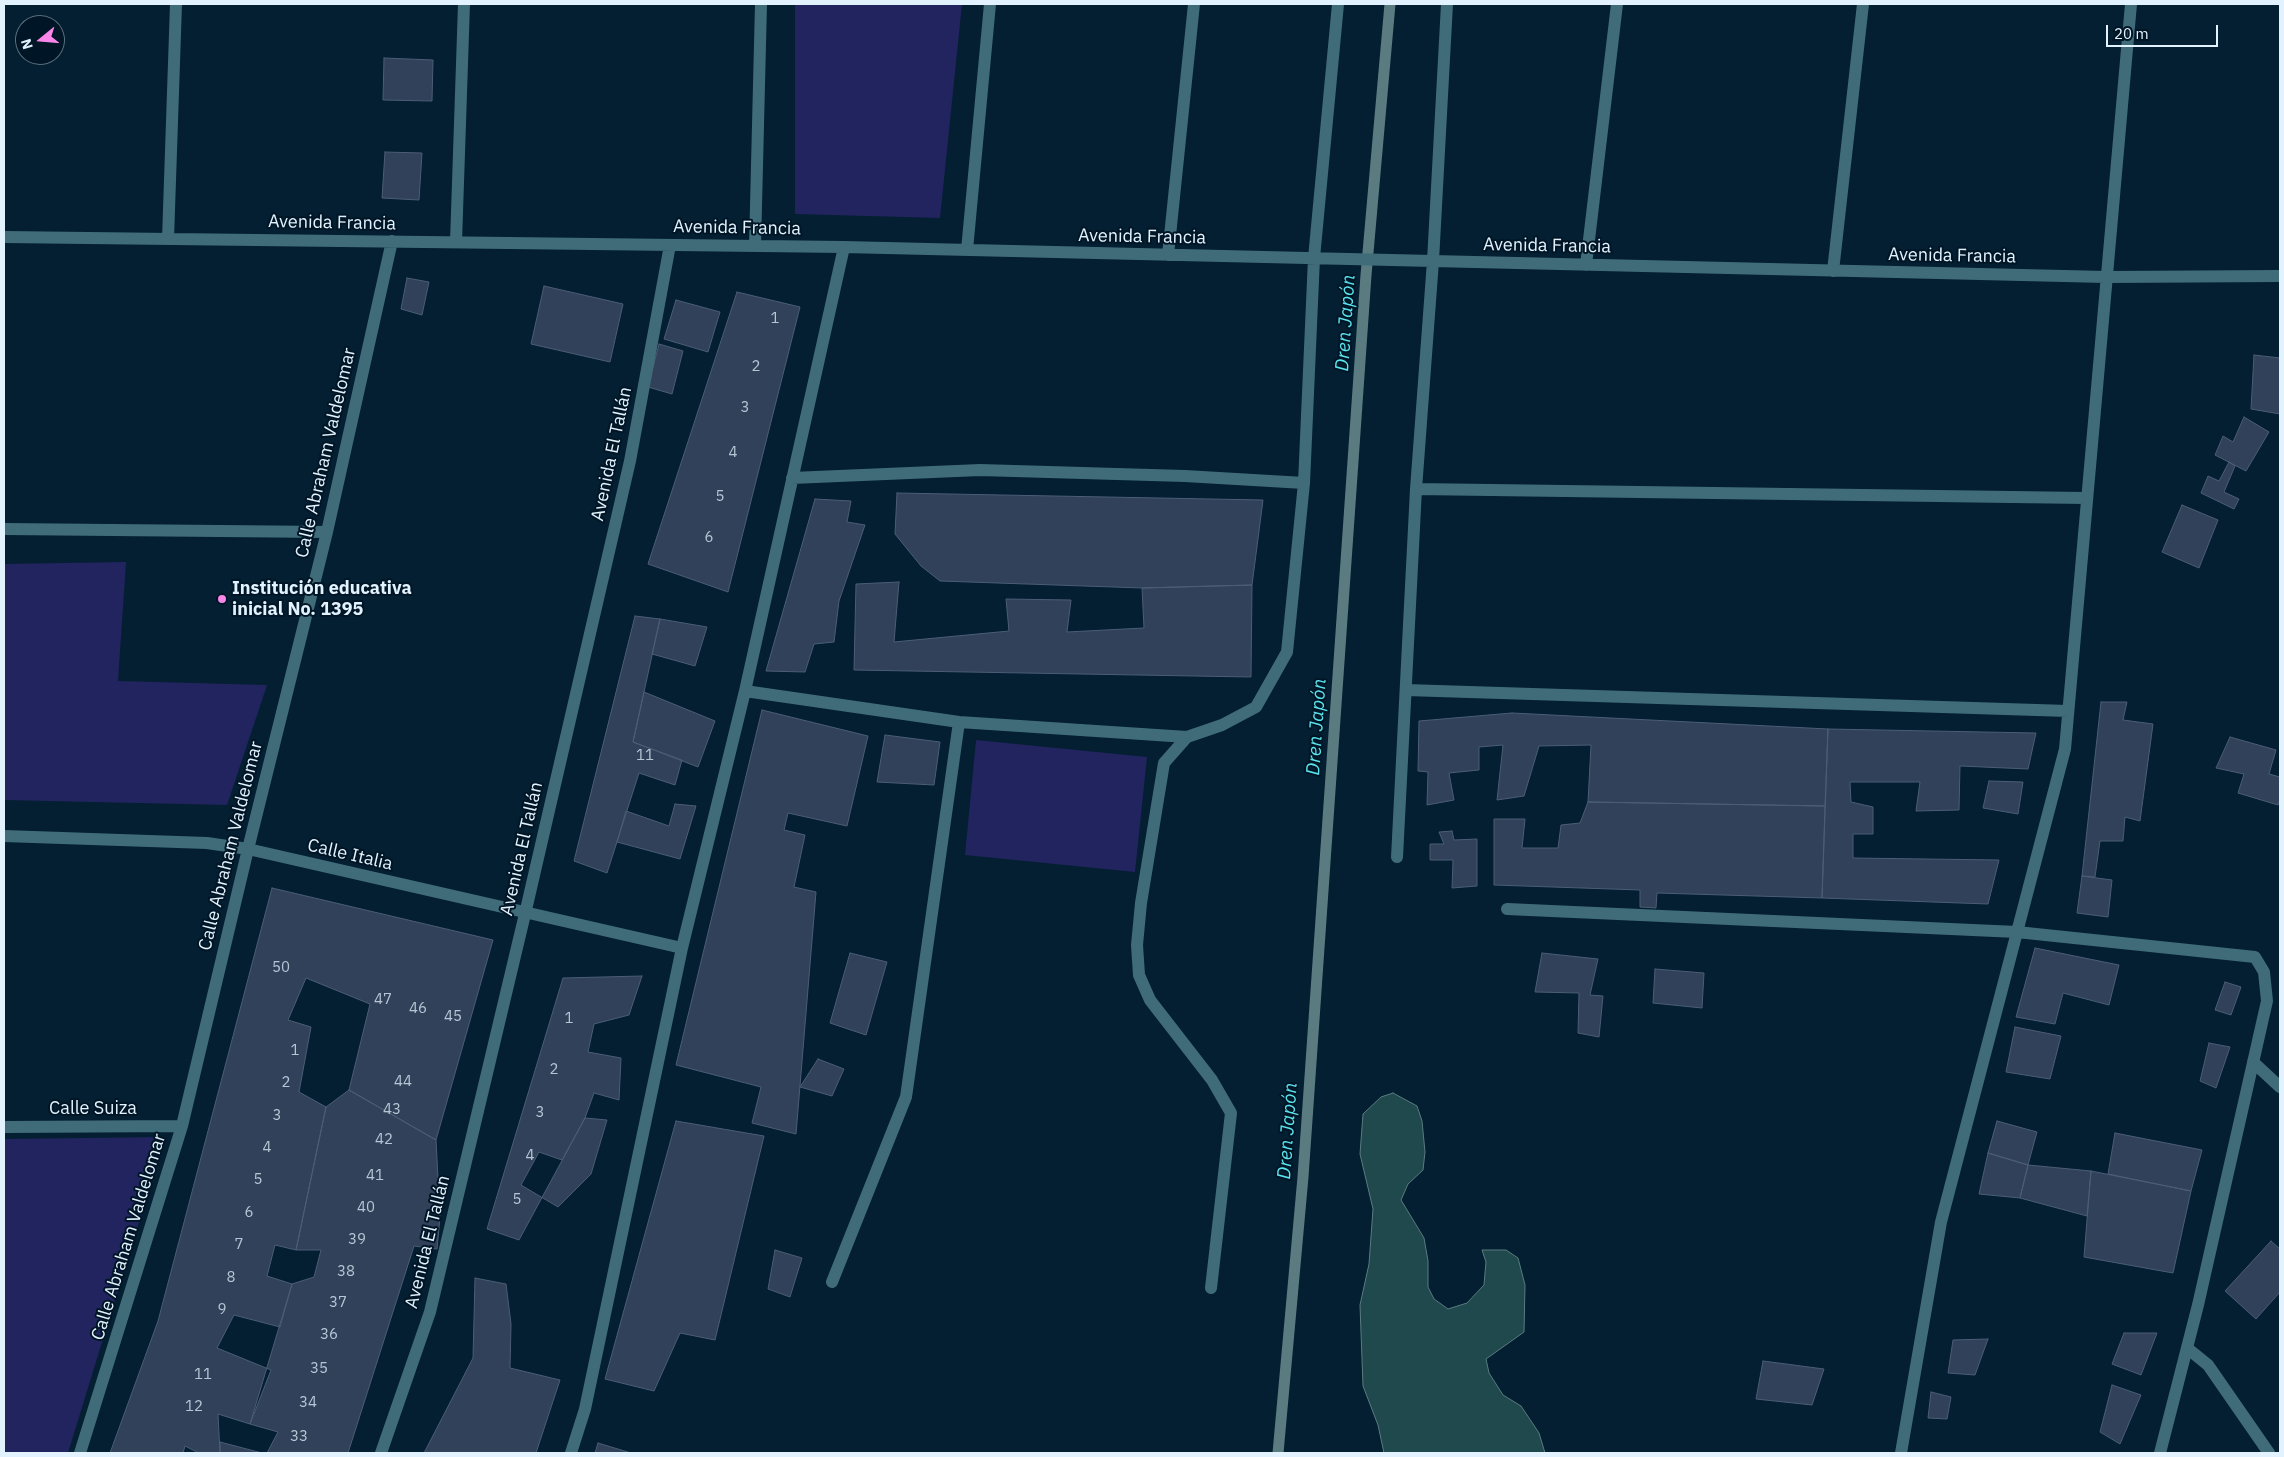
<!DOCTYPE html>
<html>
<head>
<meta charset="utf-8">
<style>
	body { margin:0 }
	#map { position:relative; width:2284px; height:1457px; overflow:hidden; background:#031f31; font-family:"IBM Plex Sans",sans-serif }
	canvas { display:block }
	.frame { position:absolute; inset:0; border:5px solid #e2f2fe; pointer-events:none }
	.north { position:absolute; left:15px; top:15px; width:50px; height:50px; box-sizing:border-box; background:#001626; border:1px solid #5a6e7c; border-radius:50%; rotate:253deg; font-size:14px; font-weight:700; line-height:20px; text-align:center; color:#e2f2fe }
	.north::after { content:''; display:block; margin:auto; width:18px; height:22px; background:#f987e9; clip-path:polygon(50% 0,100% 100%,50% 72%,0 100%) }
	.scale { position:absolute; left:2106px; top:25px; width:112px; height:22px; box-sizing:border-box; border:2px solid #e2f2fe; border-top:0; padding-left:6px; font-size:15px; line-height:18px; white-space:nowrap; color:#e2f2fe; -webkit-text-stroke:4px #001626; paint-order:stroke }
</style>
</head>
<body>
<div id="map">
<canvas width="2284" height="1457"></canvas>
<div class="frame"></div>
<div class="north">N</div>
<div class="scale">20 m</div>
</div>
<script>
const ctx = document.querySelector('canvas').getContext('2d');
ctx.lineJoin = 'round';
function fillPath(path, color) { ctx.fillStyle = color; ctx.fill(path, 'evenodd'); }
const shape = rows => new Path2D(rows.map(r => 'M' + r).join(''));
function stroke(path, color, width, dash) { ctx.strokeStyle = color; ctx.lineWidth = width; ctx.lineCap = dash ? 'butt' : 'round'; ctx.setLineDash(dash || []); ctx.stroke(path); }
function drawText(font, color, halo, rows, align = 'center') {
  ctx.font = font + ' "IBM Plex Sans",sans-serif'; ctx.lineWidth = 4; ctx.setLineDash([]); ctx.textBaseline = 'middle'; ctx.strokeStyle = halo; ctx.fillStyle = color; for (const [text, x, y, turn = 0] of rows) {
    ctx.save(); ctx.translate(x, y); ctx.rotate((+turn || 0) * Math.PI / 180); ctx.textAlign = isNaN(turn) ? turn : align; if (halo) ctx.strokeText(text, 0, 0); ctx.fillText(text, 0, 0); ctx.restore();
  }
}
fillPath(shape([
	[795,4,962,4,940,218,795,214],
	[126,562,118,681,267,685,227,805,4,800,4,564],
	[976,740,1147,757,1135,872,965,855],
	[165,1137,68,1453,4,1453,4,1139]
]), '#22245f');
const water = shape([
	[1393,1093,1417,1106,1422,1121,1425,1152,1423,1170,1408,1184,1401,1200,1424,1238,1428,1261,1428,1287,1434,1299,1448,1309,1467,1303,1484,1285,1486,1262,1482,1250,1506,1250,1518,1258,1525,1285,1524,1332,1486,1359,1489,1373,1503,1395,1521,1406,1539,1433,1545,1453,1384,1453,1378,1425,1363,1386,1360,1305,1369,1264,1373,1209,1360,1154,1363,1114,1381,1097,1393,1093]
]);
fillPath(water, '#1f494c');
stroke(water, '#5a7c81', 1);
stroke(shape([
	[1278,1453,1303,1177,1366,275,1390,4]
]), '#5a7c81', 11);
const building = shape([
	[384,58,433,60,432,101,383,100,384,58],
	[385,152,422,153,419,200,382,198,385,152],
	[407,278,429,282,422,315,401,309,407,278],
	[544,286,623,304,610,362,531,344,544,286],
	[737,292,800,307,728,592,648,564,737,292],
	[676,300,720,312,708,352,664,339,676,300],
	[659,344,683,351,672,394,648,387,659,344],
	[2254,355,2280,358,2280,414,2251,409,2254,355],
	[2244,417,2269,432,2246,471,2215,455,2223,436,2233,442,2244,417],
	[2229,462,2235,466,2224,492,2239,499,2234,509,2201,493,2208,476,2219,481,2229,462],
	[897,493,1263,500,1252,585,1142,588,940,581,921,566,895,534,897,493],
	[815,499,851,501,847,522,865,525,839,601,834,642,814,644,805,672,766,671,815,499],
	[2182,505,2218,520,2199,568,2162,552,2182,505],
	[899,582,894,642,1009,631,1006,599,1071,600,1067,632,1144,628,1142,588,1252,585,1251,677,854,670,856,584,899,582],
	[635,616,660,619,633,742,682,760,675,785,639,773,607,873,574,861,635,616],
	[660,619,707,627,695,666,652,654,660,619],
	[644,692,715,721,698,767,633,742,644,692],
	[2101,702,2127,702,2123,720,2153,724,2140,821,2125,817,2123,841,2100,841,2095,877,2082,876,2101,702],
	[762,710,868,736,847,826,788,813,784,830,805,835,794,887,816,892,796,1134,752,1123,761,1087,676,1065,762,710],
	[1512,713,1828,729,1825,806,1588,802,1591,745,1539,746,1524,796,1497,800,1503,745,1479,747,1479,770,1449,773,1454,800,1427,805,1428,772,1418,771,1419,721,1512,713],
	[1828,729,2036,733,2028,769,1960,766,1959,810,1916,811,1920,782,1850,782,1851,802,1873,807,1873,834,1853,834,1853,858,1999,860,1988,904,1822,898,1828,729],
	[885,735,940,742,934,785,877,782,885,735],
	[2230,737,2276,750,2269,774,2280,777,2280,800,2278,805,2238,793,2244,774,2216,768,2230,737],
	[1989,781,2023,782,2018,814,1983,808,1989,781],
	[1588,802,1825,806,1822,898,1657,893,1656,908,1640,907,1640,890,1494,885,1494,819,1525,819,1522,848,1558,848,1561,825,1580,823,1588,802],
	[675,804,696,806,680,859,617,842,626,811,669,826,675,804],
	[1452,831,1454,840,1477,839,1477,886,1452,888,1453,860,1430,860,1430,844,1444,844,1439,832,1452,831],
	[2082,876,2112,880,2108,917,2077,913,2082,876],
	[272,888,493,940,436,1140,349,1090,370,1004,306,978,288,1020,311,1027,299,1092,326,1107,296,1250,275,1245,267,1276,292,1284,280,1327,234,1315,217,1348,271,1370,250,1424,218,1414,220,1453,199,1453,185,1446,183,1453,110,1453,158,1321,272,888],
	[2035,948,2119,965,2109,1005,2063,993,2055,1024,2016,1017,2035,948],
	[850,953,887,962,866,1035,830,1023,850,953],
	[1542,953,1598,959,1590,995,1603,996,1599,1037,1578,1033,1579,993,1535,992,1542,953],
	[1655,969,1704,973,1702,1008,1653,1003,1655,969],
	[642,976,629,1015,594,1024,588,1052,621,1058,619,1100,594,1093,585,1118,519,1240,487,1229,563,978,642,976],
	[2225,982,2241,987,2231,1015,2215,1010,2225,982],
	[2015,1027,2061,1036,2050,1079,2006,1072,2015,1027],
	[2209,1043,2230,1047,2216,1088,2200,1081,2209,1043],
	[818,1059,844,1069,832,1096,800,1087,818,1059],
	[349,1090,436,1140,440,1217,437,1249,414,1246,348,1453,267,1453,278,1432,250,1424,292,1284,314,1277,321,1250,296,1250,326,1107,349,1090],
	[585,1118,607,1120,591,1174,558,1207,521,1185,539,1152,562,1160,585,1118],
	[676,1121,764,1136,715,1340,680,1333,654,1391,605,1379,676,1121],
	[1997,1121,2037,1132,2028,1165,1988,1153,1997,1121],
	[2115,1133,2202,1150,2191,1191,2108,1174,2115,1133],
	[1988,1153,2028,1165,2020,1198,1979,1194,1988,1153],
	[2028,1165,2091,1171,2087,1216,2020,1198,2028,1165],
	[2091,1171,2191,1191,2173,1273,2084,1257,2091,1171],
	[2271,1241,2280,1249,2280,1292,2256,1319,2225,1291,2271,1241],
	[775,1250,802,1258,790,1297,768,1289,775,1250],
	[475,1278,506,1284,511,1324,510,1368,560,1380,536,1453,424,1453,473,1358,475,1278],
	[2124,1333,2157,1333,2141,1375,2112,1364,2124,1333],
	[1988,1339,1975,1375,1948,1373,1953,1340,1988,1339],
	[1763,1361,1824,1369,1812,1405,1756,1399,1763,1361],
	[2112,1385,2141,1395,2120,1444,2100,1432,2112,1385],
	[1931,1392,1951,1397,1947,1419,1928,1418,1931,1392],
	[220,1442,262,1453,220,1453,220,1442],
	[598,1443,631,1453,595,1453,598,1443]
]);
fillPath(building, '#304159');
stroke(building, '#4c5d77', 1);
stroke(shape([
	[4,237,844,247,2106,277,2280,276],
	[168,239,176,4],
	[456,242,464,4],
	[755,246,761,4],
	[967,250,990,4],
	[1168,255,1194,4],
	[1586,265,1617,4],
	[1833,271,1863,4],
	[792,478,980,470,1185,476,1304,483],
	[1416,489,2086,498],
	[4,529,327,532],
	[1406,690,2068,711],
	[745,691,959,722,1187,737],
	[4,836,207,843,248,849,682,948],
	[1397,857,1416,489,1433,261,1447,4],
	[1507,909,2017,932,2255,957,2264,972,2267,1001,2198,1305,2160,1453],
	[2253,1062,2280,1087],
	[4,1127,182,1126],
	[832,1282,906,1097,959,722],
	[1211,1288,1231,1113,1212,1080,1150,1000,1139,975,1137,945,1141,903,1164,763,1187,737,1222,725,1256,707,1287,652,1304,483,1314,258,1338,4],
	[2187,1348,2208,1365,2269,1453],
	[80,1453,182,1126,248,849,327,532,392,241],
	[381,1453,430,1312,525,914,630,461,670,245],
	[571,1453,585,1409,682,948,745,691,844,247],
	[1901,1453,1941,1222,2065,749,2131,4]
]), '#406c7a', 12);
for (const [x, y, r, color] of [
	[222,599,5,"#f987e9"]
]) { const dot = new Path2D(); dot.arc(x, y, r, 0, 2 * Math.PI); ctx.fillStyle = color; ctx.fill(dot); stroke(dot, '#001626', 2); }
drawText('15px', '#b6c6d5', null, [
	["1",775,319],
	["2",756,367],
	["3",745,408],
	["4",733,453],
	["5",720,497],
	["6",709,538],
	["11",645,756],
	["50",281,968],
	["47",383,1000],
	["46",418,1009],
	["45",453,1017],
	["1",569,1019],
	["1",295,1051],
	["2",554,1070],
	["44",403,1082],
	["2",286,1083],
	["43",392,1110],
	["3",540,1113],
	["3",277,1116],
	["42",384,1140],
	["4",267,1148],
	["4",530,1156],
	["41",375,1176],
	["5",258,1180],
	["5",517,1200],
	["40",366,1208],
	["6",249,1213],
	["39",357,1240],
	["7",239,1245],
	["38",346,1272],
	["8",231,1278],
	["37",338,1303],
	["9",222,1310],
	["36",329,1335],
	["35",319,1369],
	["11",203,1375],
	["34",308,1403],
	["12",194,1407],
	["33",299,1437]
]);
drawText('18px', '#e2f2fe', '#001626', [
	["Avenida Francia",332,223,1],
	["Avenida Francia",737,228,1],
	["Avenida Francia",1142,237,1],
	["Avenida Francia",1547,246,1],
	["Avenida Francia",1952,256,1],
	["Calle Abraham Valdelomar",326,453,-77],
	["Avenida El Tallán",612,454,-78],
	["Calle Abraham Valdelomar",231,846,-76],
	["Avenida El Tallán",522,849,-77],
	["Calle Italia",350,855,13],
	["Calle Suiza",93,1109],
	["Calle Abraham Valdelomar",129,1237,-73],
	["Avenida El Tallán",428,1242,-76]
]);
drawText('bold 18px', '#e2f2fe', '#001626', [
	["Institución educativa",232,589],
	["inicial No. 1395",232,610]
], 'left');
drawText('italic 19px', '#5ae4ee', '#001626', [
	["Dren Japón",1346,323,-86],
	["Dren Japón",1317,727,-86],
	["Dren Japón",1288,1131,-86]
]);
</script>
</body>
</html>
